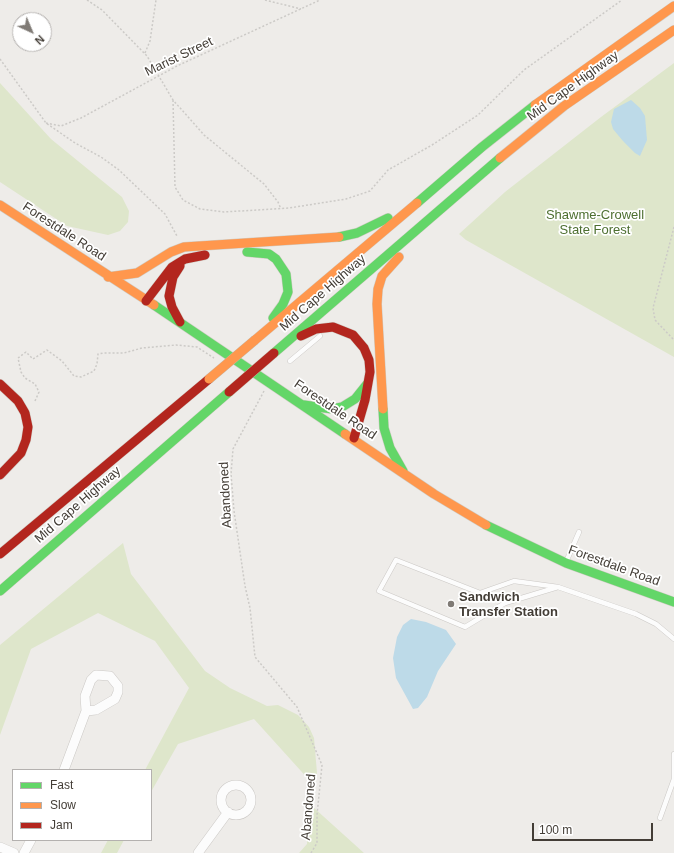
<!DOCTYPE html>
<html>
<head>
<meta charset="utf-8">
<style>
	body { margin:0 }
	#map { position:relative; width:674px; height:853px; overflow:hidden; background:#eeece9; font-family:Helvetica,sans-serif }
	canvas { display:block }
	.legend { position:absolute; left:12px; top:769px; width:140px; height:72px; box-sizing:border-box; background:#fff; border:1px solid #b4b1af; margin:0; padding:5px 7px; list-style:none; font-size:12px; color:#433d36 }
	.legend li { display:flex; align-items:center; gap:8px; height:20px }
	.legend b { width:20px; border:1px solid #b4b1af }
	.north { position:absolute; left:12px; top:12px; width:40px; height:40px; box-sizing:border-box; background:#fff; border:1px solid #b4b1af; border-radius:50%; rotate:136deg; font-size:11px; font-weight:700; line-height:16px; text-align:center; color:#433d36 }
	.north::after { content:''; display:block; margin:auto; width:14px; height:18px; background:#7f7a75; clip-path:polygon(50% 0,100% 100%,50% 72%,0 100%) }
	.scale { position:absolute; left:532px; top:823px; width:121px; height:18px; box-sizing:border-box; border:2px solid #433d36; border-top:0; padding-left:5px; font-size:12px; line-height:14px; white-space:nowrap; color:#433d36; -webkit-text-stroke:3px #fff; paint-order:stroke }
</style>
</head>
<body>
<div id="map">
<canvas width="674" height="853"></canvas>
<ul class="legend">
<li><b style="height:5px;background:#63d668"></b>Fast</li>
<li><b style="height:5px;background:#ff974d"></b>Slow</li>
<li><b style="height:5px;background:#b3261e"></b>Jam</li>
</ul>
<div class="north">N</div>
<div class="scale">100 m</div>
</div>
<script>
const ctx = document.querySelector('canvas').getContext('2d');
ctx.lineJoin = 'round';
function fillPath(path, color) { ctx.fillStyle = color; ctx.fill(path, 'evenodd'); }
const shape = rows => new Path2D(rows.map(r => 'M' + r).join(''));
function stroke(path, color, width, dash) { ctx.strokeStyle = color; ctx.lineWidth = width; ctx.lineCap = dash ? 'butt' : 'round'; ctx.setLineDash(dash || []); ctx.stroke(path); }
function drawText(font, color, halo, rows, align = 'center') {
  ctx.font = font + ' Helvetica,sans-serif'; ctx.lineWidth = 3.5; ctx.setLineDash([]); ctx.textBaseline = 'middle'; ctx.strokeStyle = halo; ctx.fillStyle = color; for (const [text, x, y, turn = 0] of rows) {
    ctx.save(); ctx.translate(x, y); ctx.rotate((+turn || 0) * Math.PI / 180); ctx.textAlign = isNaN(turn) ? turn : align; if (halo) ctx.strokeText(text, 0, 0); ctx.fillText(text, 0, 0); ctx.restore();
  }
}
fillPath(shape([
	[674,63,674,357,466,240,459,234,505,192,601,117],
	[0,83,51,139,122,197,129,211,128,222,120,231,108,235,67,226,0,182],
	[123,543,131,574,205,671,230,688,267,706,278,705,298,715,309,727,314,738,317,773,313,807,364,853,299,853,307,844,310,781,254,719,178,744,151,792,151,770,145,770,189,688,155,641,98,613,31,649,0,735,0,645],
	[108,840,124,840,117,853,101,853]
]), '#dee6cb');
fillPath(shape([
	[631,100,640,108,645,116,647,140,640,156,635,153,623,141,613,129,611,122,614,109],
	[411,619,426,622,446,630,456,644,438,671,427,697,418,708,413,709,396,678,393,658,397,637,403,625]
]), '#bddae8');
const lane = shape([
	[290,361,320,336],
	[566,562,579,532],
	[558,587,505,603,465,627,379,591,396,560,480,593,514,581,558,587,636,614,656,624,674,639],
	[660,818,674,779,674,754]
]);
const street = shape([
	[96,675,110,676,118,686,118,692,115,699,96,710,86,711,85,696,91,680,96,675],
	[64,770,86,711],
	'221 800a15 15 0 1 1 30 0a15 15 0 1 1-30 0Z',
	[0,847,14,853],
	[24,853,31,840],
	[198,853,228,812]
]);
const fast = shape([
	[417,203,482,147,535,105],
	[339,237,357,233,388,218],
	[247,252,269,254,276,259,286,274,288,292,283,304,273,318],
	[154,305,345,434],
	[274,353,500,158],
	[304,405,332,409,342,407,355,399,367,384],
	[383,409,384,428,390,448,403,471],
	[486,525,566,563,674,602],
	[0,591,229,392]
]);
const slow = shape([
	[535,105,674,6],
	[500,158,564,106,674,30],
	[0,205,154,305],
	[108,277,137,273,171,252,184,247,339,237],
	[255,340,417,203],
	[383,409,377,304,378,289,382,276,399,257],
	[345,434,434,494,486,525]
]);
const jam = shape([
	[180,266,173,277,169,296,172,307,180,322],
	[146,301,172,267,185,259,205,255],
	[301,336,316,329,333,327,353,335,364,348,369,360,370,372,365,400,354,438],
	[0,384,18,401,25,413,28,427,26,440,21,453,0,475],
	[0,554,209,379]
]);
stroke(lane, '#cbc8c5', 5.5);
stroke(street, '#cbc8c5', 10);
stroke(fast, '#cfcbc3', 10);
stroke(slow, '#cfcbc3', 10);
stroke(jam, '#cfcbc3', 10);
stroke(shape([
	[87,0,102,10,147,56,173,100,204,135,264,184,278,202,281,209],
	[265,0,301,9],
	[145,53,150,41,156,0],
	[0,59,46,123,75,143,101,157,119,170,165,214,177,236],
	[173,100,175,187,183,200,200,209,224,212,289,208,346,199,370,191,388,170,432,145,478,115,524,70,622,0],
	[46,123,61,126,81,118,177,66,320,0],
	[674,227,653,308,655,320,674,340],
	[264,391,233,449,231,474,234,511,245,586,250,608,255,657,297,707,322,765,317,815,317,843,311,853],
	[35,401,39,392,35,384,25,378,21,372,18,358,26,352,33,359,47,350,62,361,74,376,81,377,94,371,97,364,98,354,104,353,124,353,142,348,176,345,197,347,214,358]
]), '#cccac7', 1.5, [2, 2]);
stroke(lane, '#fcfcfc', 4.5);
stroke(street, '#fcfcfc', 9);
stroke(fast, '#63d668', 9);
stroke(slow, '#ff974d', 9);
stroke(jam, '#b3261e', 9);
const slowBridge = shape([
	[209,379,255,340]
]);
const jamBridge = shape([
	[229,392,274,353]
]);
stroke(slowBridge, '#c4b7a7', 10, []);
stroke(jamBridge, '#c4b7a7', 10, []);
stroke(slowBridge, '#ff974d', 9);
stroke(jamBridge, '#b3261e', 9);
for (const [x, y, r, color] of [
	[451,604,4,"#7f7a75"]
]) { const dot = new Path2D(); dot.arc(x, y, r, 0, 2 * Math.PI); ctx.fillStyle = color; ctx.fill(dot); stroke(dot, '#fff', 1.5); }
drawText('13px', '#433d36', '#fff', [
	["Marist Street",179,57,-26],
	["Mid Cape Highway",573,86,-36],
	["Forestdale Road",64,232,33],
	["Mid Cape Highway",323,293,-41],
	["Forestdale Road",335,410,34],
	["Abandoned",226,495,-93],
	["Mid Cape Highway",78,505,-41],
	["Forestdale Road",614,566,20],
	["Abandoned",309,807,-85]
]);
drawText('13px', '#4d6f30', '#fff', [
	["Shawme-Crowell",595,215],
	["State Forest",595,230]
]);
drawText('bold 13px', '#433d36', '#fff', [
	["Sandwich",459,597],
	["Transfer Station",459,612]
], 'left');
</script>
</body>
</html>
